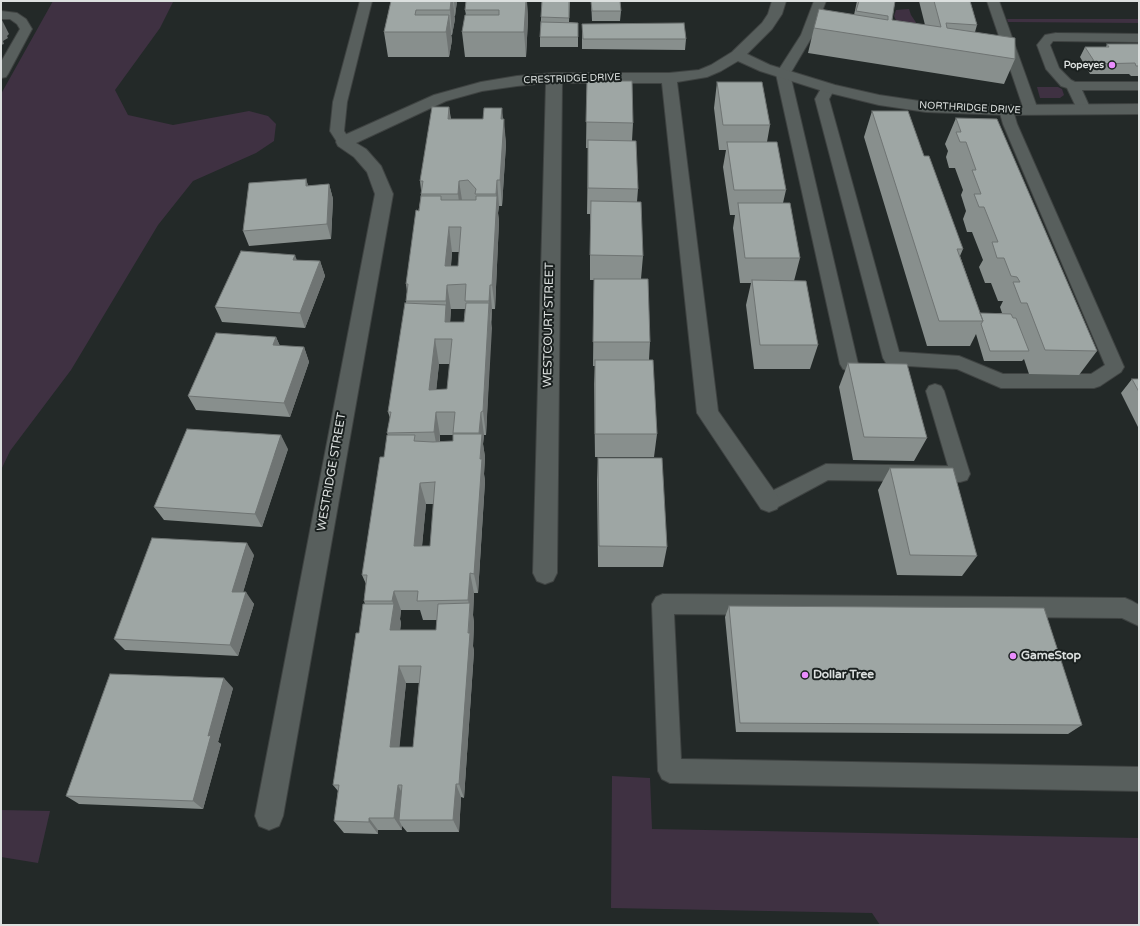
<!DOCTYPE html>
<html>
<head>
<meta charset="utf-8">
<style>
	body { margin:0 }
	#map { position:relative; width:1140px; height:926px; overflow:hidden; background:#232928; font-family:"Varela Round",sans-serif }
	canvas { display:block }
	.frame { position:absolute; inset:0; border:2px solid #dce0df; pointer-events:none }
</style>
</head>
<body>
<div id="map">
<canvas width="1140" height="926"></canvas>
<div class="frame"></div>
</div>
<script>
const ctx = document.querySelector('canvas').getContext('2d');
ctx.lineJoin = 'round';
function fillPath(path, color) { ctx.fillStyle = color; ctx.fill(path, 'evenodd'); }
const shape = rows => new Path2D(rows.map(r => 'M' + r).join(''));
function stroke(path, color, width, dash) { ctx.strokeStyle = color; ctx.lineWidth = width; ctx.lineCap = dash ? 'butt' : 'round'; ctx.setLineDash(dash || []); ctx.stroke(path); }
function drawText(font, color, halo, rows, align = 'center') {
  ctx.font = font + ' "Varela Round",sans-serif'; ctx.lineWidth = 4; ctx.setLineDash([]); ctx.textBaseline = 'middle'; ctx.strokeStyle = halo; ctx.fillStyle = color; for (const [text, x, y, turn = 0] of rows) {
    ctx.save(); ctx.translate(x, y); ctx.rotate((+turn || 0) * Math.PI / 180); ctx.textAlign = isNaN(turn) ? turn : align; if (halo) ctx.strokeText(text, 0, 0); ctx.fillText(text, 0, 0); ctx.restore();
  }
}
fillPath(shape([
	[53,1,175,1,173,2,160,28,115,90,128,115,173,125,249,111,268,116,276,124,274,141,256,153,193,181,158,225,71,370,10,451,1,470,1,94],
	[909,9,911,15,919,27,898,25,894,16,896,10],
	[1007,19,1139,19,1139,23,1008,22],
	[1037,87,1058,87,1062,89,1064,95,1060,98,1040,98],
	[612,776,650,778,652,829,1139,838,1139,925,880,925,872,913,611,908],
	[1,810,50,811,38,863,1,857]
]), '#3f3142');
const service = shape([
	[360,1,372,1,347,102,344,131,351,142,349,145,344,146,339,145,330,131,333,102,360,1],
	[814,1,826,1,813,35,790,74,858,364,855,369,849,371,843,369,840,364,776,74,801,35,814,1],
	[987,1,999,1,1038,110,1036,113,1031,114,1026,113,1024,110,987,1],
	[1,11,17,13,26,19,32,29,8,74,6,77,1,78,1,62,20,29,17,24,10,19,1,19,1,11],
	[1056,33,1139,34,1139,42,1056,41,1053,41,1050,45,1059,68,1071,80,1075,82,1139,82,1139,90,1082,90,1091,110,1089,113,1084,114,1079,113,1067,88,1061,86,1046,69,1037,45,1045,35,1056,33],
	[828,84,833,85,835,88,829,99,899,352,959,356,1003,374,1091,374,1105,365,1003,124,999,110,1001,107,1006,106,1011,107,1013,110,1017,124,1124,367,1121,372,1100,386,1094,388,1001,388,957,369,892,365,886,363,883,358,815,99,823,85,828,84],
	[935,384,941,386,944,391,970,474,967,480,960,482,828,480,776,508,769,510,762,508,759,502,762,496,826,464,948,466,926,391,929,386,935,384],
	[663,594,1125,598,1132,601,1139,605,1139,626,1122,618,674,614,681,759,1139,767,1139,791,670,783,662,779,658,771,652,604,656,597,663,594]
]);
const minor = shape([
	[772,1,786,1,782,14,772,29,747,54,770,65,835,85,879,95,926,102,1006,105,1139,104,1139,114,1006,115,926,112,879,105,826,92,760,71,738,61,721,71,707,77,677,82,718,411,777,495,780,502,777,509,769,512,761,509,697,413,662,83,562,83,557,573,553,581,545,584,537,581,533,573,546,83,517,86,482,91,446,101,356,143,366,149,381,166,393,194,283,816,279,826,269,830,259,826,255,816,375,194,367,172,354,157,338,146,336,142,338,138,434,95,481,82,517,76,554,73,669,73,699,70,711,65,732,52,762,23,768,14,772,1]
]);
stroke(service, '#3f4342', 2);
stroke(minor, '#3f4342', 2);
fillPath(service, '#585f5d');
fillPath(minor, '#585f5d');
fillPath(shape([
	[391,1,457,1,455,16,454,16,455,19,452,35,451,35,452,40,449,57,388,57,384,32],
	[542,1,570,1,569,22,578,23,578,47,540,47,540,37],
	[591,1,620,1,620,3,621,11,620,21,592,21],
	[857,1,895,1,892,20,925,25,919,1,970,1,977,25,975,32,1015,59,1004,84,808,53,814,28,854,15],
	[527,4,528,19,526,57,465,57,462,32,466,15,465,10],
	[582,24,686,39,685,50,582,49],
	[1107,44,1139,44,1139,76,1131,76,1129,74,1090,74,1080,57,1085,47,1106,47],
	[587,81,633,123,632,141,638,189,637,202,643,256,641,279,650,342,649,360,657,434,654,457,595,457,594,384,595,366,593,366,594,280,590,280,590,214,587,214,588,148,586,148],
	[717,82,770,125,767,142,786,190,783,203,800,258,794,281,818,345,810,369,754,369,746,305,751,283,740,283,733,228,735,215,730,215,723,167,726,150,719,150,714,108],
	[449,107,451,119,503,119,506,144,502,206,499,206,498,213,499,221,495,309,492,309,486,435,484,435,483,444,485,457,484,474,485,481,478,593,474,593,473,615,474,623,473,646,474,651,464,798,461,797,459,832,407,832,402,826,402,830,378,830,378,834,344,833,334,821,338,791,333,785,359,633,365,604,364,601,366,584,362,575,388,435,387,433,390,418,388,412,406,303,407,292,406,284,421,196,421,190,420,181],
	[452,252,459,252,458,266,451,266],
	[451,309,465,309,464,322,450,322],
	[439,364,450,364,447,389,436,390],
	[440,435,453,435,453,441,440,442],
	[426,504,434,504,430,546,422,546],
	[401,610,420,610,423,620,437,620,436,630,400,630,401,623,400,619],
	[406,683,419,683,413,747,399,747],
	[872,111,924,156,963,249,960,256,980,313,1002,313,1000,307,1003,301,998,301,991,283,985,283,979,267,983,260,972,232,967,232,963,219,966,211,961,195,963,190,955,168,949,168,946,157,948,151,945,144,956,118,1097,351,1079,375,1029,374,1024,359,1022,361,984,361,976,334,970,346,927,346,864,137],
	[306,179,308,186,329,184,333,199,331,239,249,246,243,231],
	[297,260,320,261,325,276,305,328,222,322,215,307],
	[276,337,280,346,304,347,309,362,290,417,196,410,188,396],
	[848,363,927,438,914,461,853,460,839,387],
	[1132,379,1139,379,1139,429,1121,393],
	[288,449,262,527,164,520,154,507],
	[598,458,667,547,663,567,598,567,597,480],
	[890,468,977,556,962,576,897,575,878,490],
	[254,555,243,592,254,604,238,656,125,650,114,639],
	[729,606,1082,725,1068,734,736,732,725,617],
	[233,688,218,742,221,744,203,809,79,804,66,796]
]), '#888f8d');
fillPath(shape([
	[451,1,453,1,455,19,452,35,450,10],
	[454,1,457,1,455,16],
	[526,1,527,1,528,19,526,57,524,32],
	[449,15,452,40,449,57,446,32],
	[1,18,9,34,7,36,8,38,3,41,4,44,1,45],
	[449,107,452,133,448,119],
	[502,108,504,128,504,119,506,144,502,206,500,180,501,119],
	[306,179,311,194,306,186],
	[497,180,499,206,498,213,499,221,495,309,492,285,496,204,496,194],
	[459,181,463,206,461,219,458,194],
	[329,184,333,199,331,239,327,224],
	[449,227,452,252,449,285,445,266],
	[295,255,300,269,293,260],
	[320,261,325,276,305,328,300,313],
	[447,285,451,309,450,325,445,322,446,306,446,301],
	[490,285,492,309,491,326,489,301],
	[489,303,492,328,486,435,483,411],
	[276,337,282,351,273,345],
	[435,339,439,364,434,413,429,390],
	[304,347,309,362,290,417,284,403],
	[436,412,440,435,438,454,434,432],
	[481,412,484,435,483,444,485,457,484,474,485,481,478,593,474,574,481,447,479,433],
	[281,435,288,449,262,527,255,514],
	[420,483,426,504,420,567,414,546],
	[247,543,254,555,240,603,232,592],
	[470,573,474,593,473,615,474,623,473,646,474,651,464,798,459,784,470,608,468,600],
	[394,591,401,610,400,619,401,623,398,649,390,630,394,605,392,601],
	[246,592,254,604,238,656,230,645],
	[399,666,406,683,398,762,390,747],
	[224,678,233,688,218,742,221,744,203,809,193,801,208,736],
	[456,784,461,797,459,832,453,820],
	[398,785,405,799,399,820,402,826,402,830,394,818],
	[369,818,378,830,378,834,369,822]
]), '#6f7473');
const building = shape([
	[391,1,451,1,450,10,416,10,415,15,449,15,446,32,384,32,391,1],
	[466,1,526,1,524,32,462,32,465,15,499,15,499,10,465,10,466,1],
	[542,1,569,1,569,18,541,17,542,1],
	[591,1,620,1,621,11,592,11,591,1],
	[859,1,895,1,892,20,941,27,934,1,970,1,977,25,946,23,947,28,1015,38,1015,59,814,28,819,9,888,20,888,16,856,11,859,1],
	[541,22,578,23,578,37,540,37,541,22],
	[684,23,686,39,583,39,582,24,684,23],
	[1107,44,1139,44,1139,66,1136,66,1135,63,1096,64,1085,47,1109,47,1107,44],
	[587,81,632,81,633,123,586,122,587,81],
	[717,82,762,82,770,125,723,125,717,82],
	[432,107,449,107,448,119,483,119,484,108,502,108,501,119,504,119,500,180,497,180,496,194,475,194,476,189,468,180,459,181,458,194,421,194,423,181,420,181,432,107],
	[872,111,908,111,924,156,929,156,963,249,957,249,983,321,939,321,872,111],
	[956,118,997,119,1097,351,1045,350,1027,303,1021,303,1013,282,1020,282,1017,277,1011,276,1004,258,997,258,992,242,998,242,984,207,979,207,974,194,981,194,972,170,976,170,966,142,960,142,956,132,961,132,956,118],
	[588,140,636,141,638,189,588,188,588,140],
	[727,142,777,142,786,190,734,190,727,142],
	[306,179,306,186,329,184,327,224,243,231,249,183,306,179],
	[421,196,441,196,441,200,476,200,476,196,497,196,492,285,490,285,489,301,465,301,466,284,447,285,446,301,406,301,408,284,406,284,416,210,419,211,421,196],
	[449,227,461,227,458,266,445,266,449,227],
	[591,201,641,202,643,256,590,255,591,201],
	[738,203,790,203,800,258,745,258,738,203],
	[241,251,295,255,293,260,320,261,300,313,215,307,241,251],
	[594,279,648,279,650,342,593,342,594,279],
	[752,280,806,281,818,345,760,345,752,280],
	[405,303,446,305,445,322,464,322,466,303,489,303,483,411,481,412,479,433,453,433,455,412,436,412,434,432,387,433,391,412,388,412,405,303],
	[435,339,452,339,447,389,429,390,435,339],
	[980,313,1011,314,1013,318,1016,318,1029,351,990,351,981,324,983,321,980,313],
	[216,333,276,337,273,345,304,347,284,403,188,396,216,333],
	[595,360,653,360,657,434,595,434,595,360],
	[848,363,907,364,927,438,864,437,848,363],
	[1132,379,1139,379,1139,392,1132,379],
	[187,429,281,435,255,514,154,507,187,429],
	[453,434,482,434,480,459,482,459,474,574,470,573,468,600,417,601,418,591,394,591,392,601,364,601,367,575,362,575,380,457,384,457,387,435,415,435,414,441,433,442,453,441,453,434],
	[435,482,430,546,414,546,420,483,435,482],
	[598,458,662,458,667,547,599,546,598,458],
	[890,468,953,468,977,556,910,555,890,468],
	[152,538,247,543,232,592,246,592,230,645,114,639,152,538],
	[470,603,468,633,470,633,459,784,456,784,453,820,399,820,402,785,398,785,394,818,369,818,369,822,334,821,339,785,333,785,356,633,359,633,363,604,394,604,390,630,436,630,438,604,470,603],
	[399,666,421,666,413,747,390,747,399,666],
	[729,606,1044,608,1082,725,740,723,729,606],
	[110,674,224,678,208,736,211,735,193,801,66,796,110,674]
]);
fillPath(building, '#9ea6a4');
stroke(building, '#6f7473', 1);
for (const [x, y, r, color] of [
	[1112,65,4,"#ea8dfd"],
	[1013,656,4,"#ea8dfd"],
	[805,675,4,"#ea8dfd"]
]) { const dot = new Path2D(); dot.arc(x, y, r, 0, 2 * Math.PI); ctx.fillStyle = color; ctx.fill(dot); stroke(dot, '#1a201f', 1.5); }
drawText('bold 10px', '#dce0df', '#1a201f', [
	["Popeyes",1104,65]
], 'right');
drawText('10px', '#dce0df', '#1a201f', [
	["CRESTRIDGE DRIVE",572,79,-2],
	["NORTHRIDGE DRIVE",970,108,3]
]);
drawText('12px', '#dce0df', '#1a201f', [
	["WESTCOURT STREET",549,325,-89],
	["WESTRIDGE STREET",332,472,-80]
]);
drawText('bold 12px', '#dce0df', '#1a201f', [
	["GameStop",1021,656],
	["Dollar Tree",813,675]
], 'left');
</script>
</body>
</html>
